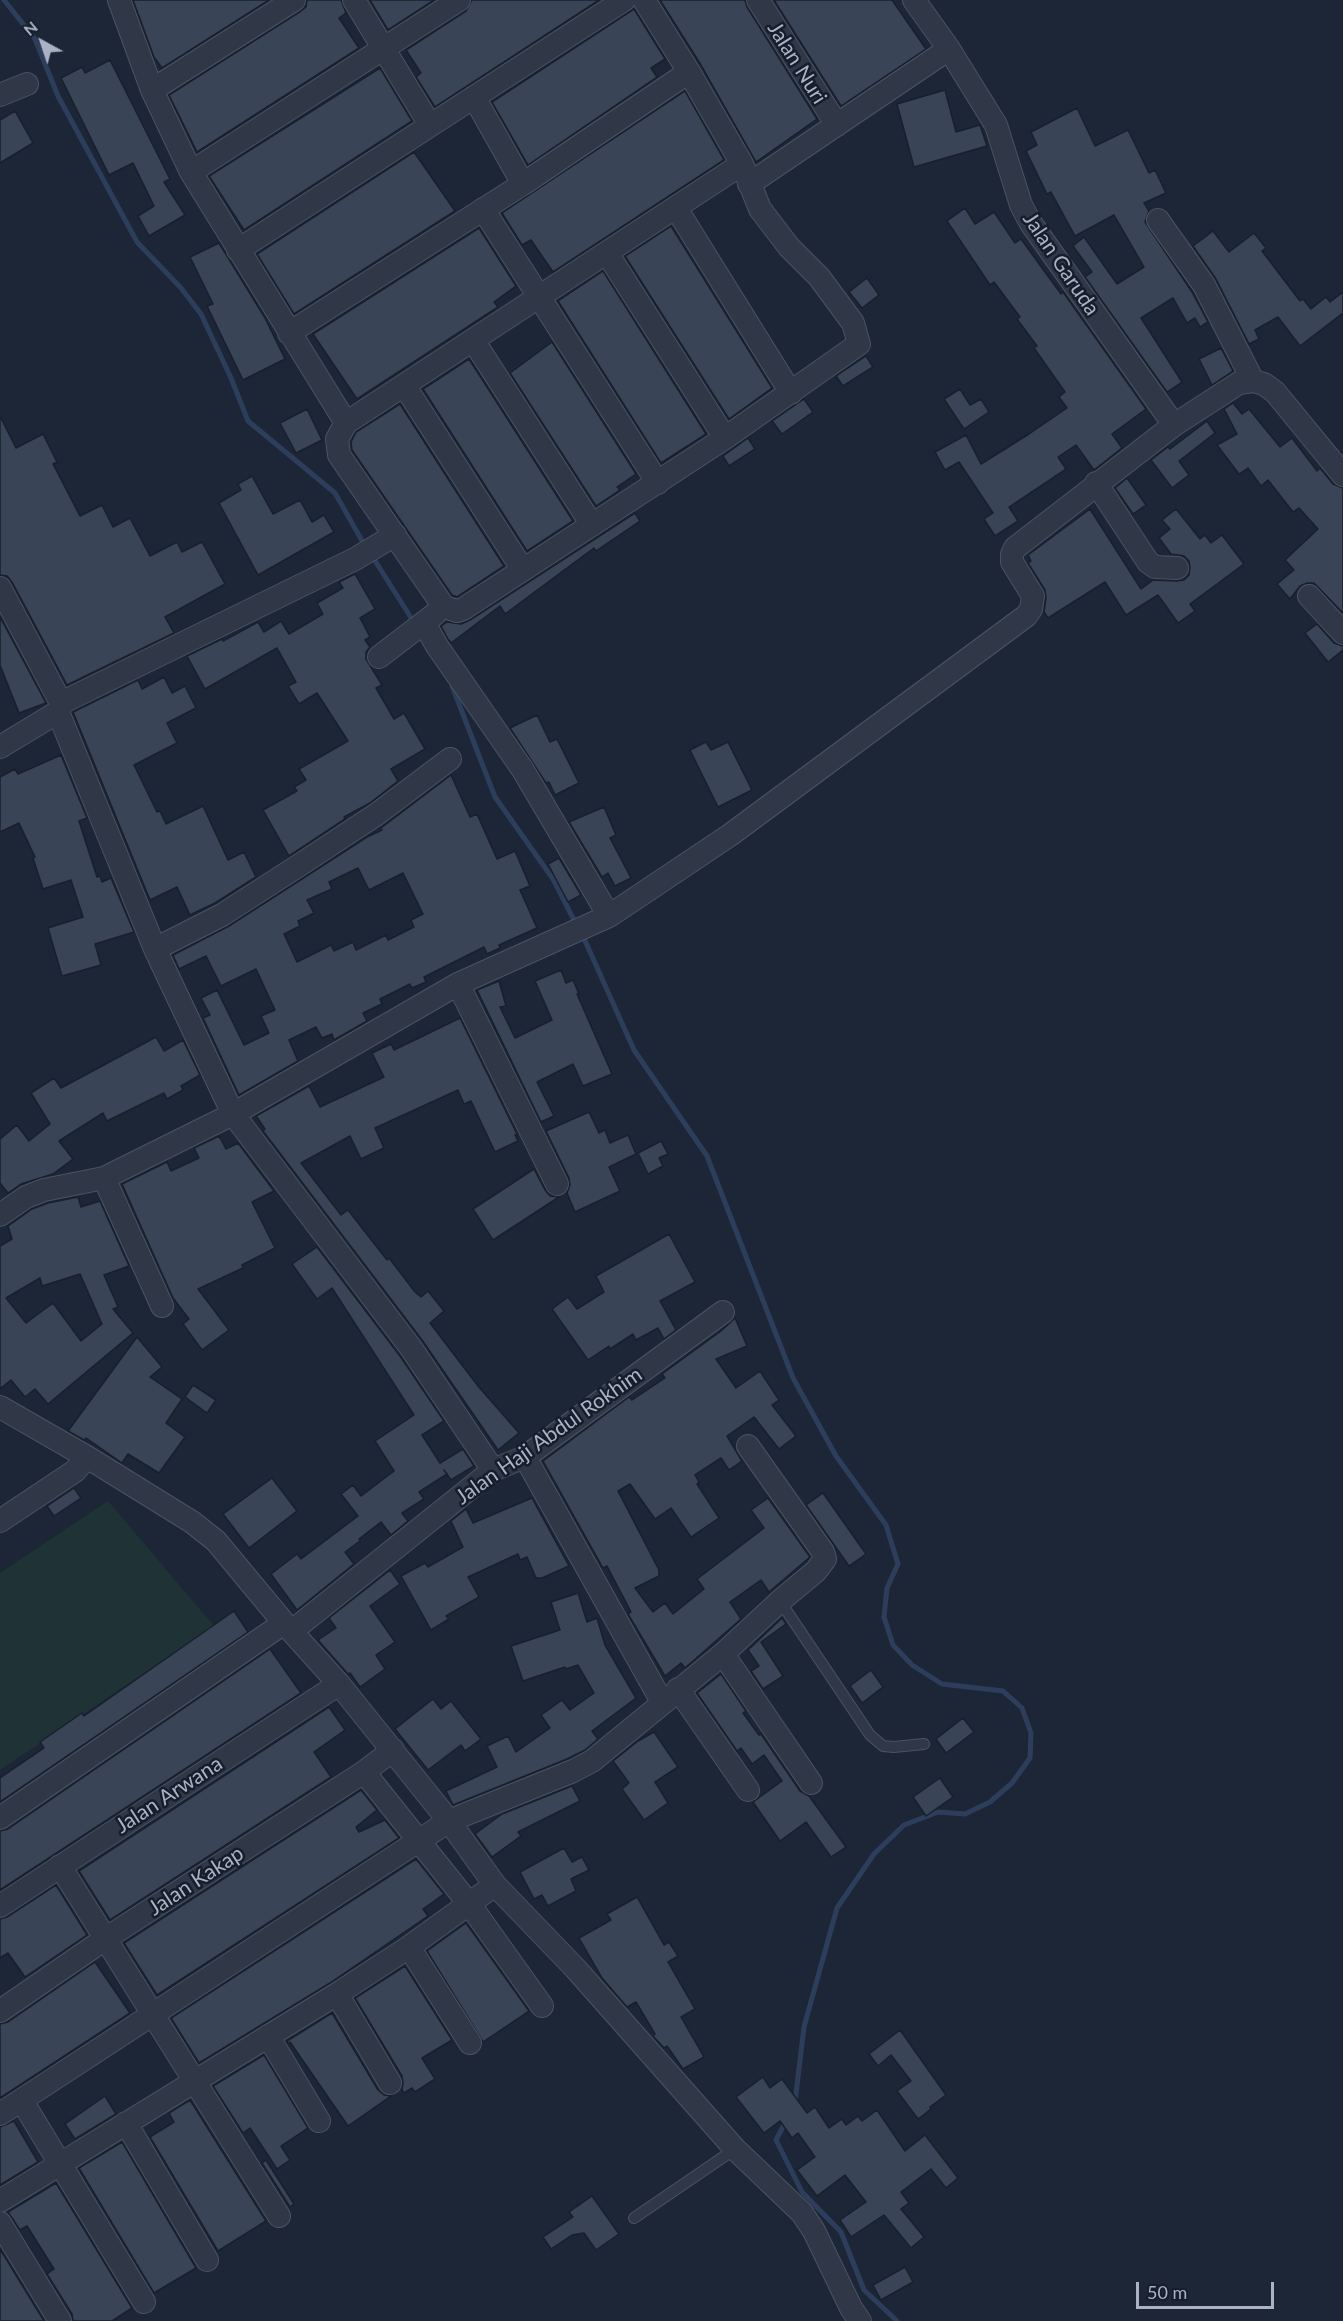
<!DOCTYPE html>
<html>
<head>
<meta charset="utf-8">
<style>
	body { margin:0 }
	#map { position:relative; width:1343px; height:2321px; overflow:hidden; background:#1d2636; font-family:Lato,sans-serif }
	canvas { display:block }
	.north { position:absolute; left:12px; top:12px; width:60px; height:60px; -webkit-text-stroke:4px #161e2b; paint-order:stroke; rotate:320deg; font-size:16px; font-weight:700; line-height:24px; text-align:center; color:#aab2c4 }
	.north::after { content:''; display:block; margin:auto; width:21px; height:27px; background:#aab2c4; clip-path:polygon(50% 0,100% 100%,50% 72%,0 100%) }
	.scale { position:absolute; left:1136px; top:2282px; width:138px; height:27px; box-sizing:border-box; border:3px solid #aab2c4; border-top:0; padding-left:8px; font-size:18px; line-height:21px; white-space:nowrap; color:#aab2c4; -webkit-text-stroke:4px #161e2b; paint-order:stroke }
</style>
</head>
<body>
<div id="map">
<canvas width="1343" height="2321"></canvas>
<div class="north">N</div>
<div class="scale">50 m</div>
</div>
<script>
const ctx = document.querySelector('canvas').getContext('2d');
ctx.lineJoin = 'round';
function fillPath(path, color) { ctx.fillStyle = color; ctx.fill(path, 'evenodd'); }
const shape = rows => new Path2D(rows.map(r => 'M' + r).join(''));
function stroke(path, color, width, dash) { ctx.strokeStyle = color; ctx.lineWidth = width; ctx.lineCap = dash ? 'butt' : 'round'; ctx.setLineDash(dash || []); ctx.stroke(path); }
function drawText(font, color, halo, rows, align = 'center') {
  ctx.font = font + ' Lato,sans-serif'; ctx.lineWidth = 5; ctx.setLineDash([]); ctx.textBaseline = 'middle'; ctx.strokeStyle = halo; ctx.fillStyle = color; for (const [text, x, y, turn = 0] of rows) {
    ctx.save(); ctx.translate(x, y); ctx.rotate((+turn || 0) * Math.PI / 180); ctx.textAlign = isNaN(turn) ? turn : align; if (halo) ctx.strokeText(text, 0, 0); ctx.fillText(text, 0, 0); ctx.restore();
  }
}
fillPath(shape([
	[108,1501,214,1626,0,1770,0,1573]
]), '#1f3337');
stroke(shape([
	[4,0,35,39,58,96,137,242,181,288,201,314,231,378,248,421,335,493,365,546],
	[372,556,415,624],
	[452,686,495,797,553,879,576,924],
	[582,934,634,1050,707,1156,793,1378,836,1456,886,1525,898,1564,887,1588,884,1617,893,1645,912,1665,942,1684,1003,1691,1022,1708,1031,1733,1030,1758,1012,1783,990,1802,965,1814,938,1812,904,1825,874,1854,837,1908,804,2027,795,2102],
	[786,2121,776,2140,802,2192,841,2232,864,2290,897,2321]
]), '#2d3e5d', 5);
const building = shape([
	[133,0,269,0,162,68,154,57,133,0],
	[307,0,341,0,346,13,339,18,359,48,197,152,169,95,301,11,306,7,307,0],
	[370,0,434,0,388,30,370,0],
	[472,0,599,0,435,107,416,77,421,73,406,50,466,11,472,0],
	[660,0,745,0,747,7,817,119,756,162,701,65,660,0],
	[774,0,892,0,926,49,841,106,774,0],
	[634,9,665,59,651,68,657,77,528,165,492,102,634,9],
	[110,60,170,179,164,182,185,215,149,236,138,216,154,206,133,163,109,175,61,78,82,67,85,73,110,60],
	[380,68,412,121,244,230,209,176,380,68],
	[945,90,956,132,980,125,987,146,914,167,897,104,945,90],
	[685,91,724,160,553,272,531,240,522,245,502,213,685,91],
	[1077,108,1095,146,1128,130,1149,173,1155,170,1166,193,1144,203,1149,211,1145,222,1192,292,1208,322,1200,327,1195,318,1187,323,1173,298,1141,318,1182,382,1167,392,1085,277,1092,272,1073,246,1084,237,1117,284,1144,267,1114,215,1075,236,1051,192,1047,194,1026,151,1037,145,1031,132,1077,108],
	[15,111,33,143,0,163,0,120,15,111],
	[414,152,455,211,294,314,257,254,414,152],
	[965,208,975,224,994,212,1015,243,1021,239,1061,294,1063,292,1146,409,1112,434,1122,448,1094,470,1076,445,1058,457,1066,469,1009,507,1018,521,995,536,984,519,993,513,959,462,945,470,935,452,966,435,981,464,1029,434,1067,408,1059,397,1065,392,1034,348,1037,346,1017,319,1020,317,994,282,990,285,947,221,965,208],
	[671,226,772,388,729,419,625,256,671,226],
	[479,228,516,286,494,302,498,307,357,399,313,334,479,228],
	[1213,231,1229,252,1254,233,1266,248,1262,251,1300,301,1303,299,1311,309,1326,297,1330,302,1343,292,1343,313,1300,346,1278,317,1255,330,1259,339,1249,344,1216,279,1193,246,1213,231],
	[219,243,265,318,285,359,243,380,207,306,213,304,190,257,219,243],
	[603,271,706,434,661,463,558,301,603,271],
	[867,278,879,295,862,308,849,292,867,278],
	[552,342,636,474,617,487,620,490,596,506,510,373,552,342],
	[1221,348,1233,371,1212,385,1199,359,1221,348],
	[866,356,873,367,843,386,836,376,866,356],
	[469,359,573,521,527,551,423,389,469,359],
	[960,389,970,405,981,399,989,412,964,429,944,399,960,389],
	[804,399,813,412,782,434,772,421,804,399],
	[1233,403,1242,414,1249,409,1280,447,1292,438,1317,471,1320,468,1333,484,1343,488,1343,613,1314,583,1307,583,1300,586,1290,599,1277,584,1294,570,1285,560,1318,529,1299,508,1293,512,1268,480,1261,486,1248,468,1239,474,1217,445,1237,434,1224,409,1233,403],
	[400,404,504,566,457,597,452,595,352,450,351,442,356,432,400,404],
	[307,409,322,440,296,453,280,423,307,409],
	[0,416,16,448,43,434,57,462,53,464,80,516,102,505,113,527,130,518,150,556,177,542,182,552,202,542,225,584,165,617,174,633,67,685,12,582,7,576,0,575,0,416],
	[1207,421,1215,433,1179,461,1189,475,1172,488,1151,460,1168,447,1170,449,1207,421],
	[748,438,755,449,729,466,723,456,748,438],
	[252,476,273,514,300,500,312,522,324,515,334,532,258,575,219,503,241,490,238,484,252,476],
	[1127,478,1146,505,1133,514,1115,488,1127,478],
	[1090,509,1141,589,1153,580,1177,581,1184,580,1189,575,1190,568,1189,561,1184,556,1171,554,1159,538,1170,529,1162,520,1176,509,1200,539,1205,535,1211,543,1222,535,1244,564,1190,604,1195,611,1178,623,1158,595,1126,615,1105,582,1048,618,1044,612,1046,598,1045,590,1028,563,1031,561,1028,555,1090,509],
	[635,513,640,521,596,551,594,548,505,614,500,606,451,643,448,639,441,626,447,622,461,624,470,620,635,513],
	[355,574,375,609,360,618,370,637,365,640,370,647,366,652,366,659,382,685,376,688,394,719,404,713,425,749,391,769,398,781,370,803,344,817,345,819,289,856,263,810,297,791,294,787,306,780,299,769,348,741,317,693,299,704,288,686,296,682,277,648,205,689,187,656,222,639,223,641,258,622,264,632,281,621,289,634,323,614,317,603,343,588,339,582,355,574],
	[0,617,46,703,19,713,0,665,0,617],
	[1317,624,1334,643,1343,646,1343,650,1328,662,1305,633,1317,624],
	[164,677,172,693,185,686,196,708,167,723,177,743,134,765,157,812,160,811,166,824,203,806,228,860,244,852,256,877,215,903,190,915,177,887,150,900,73,712,138,680,142,689,164,677],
	[537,715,550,742,557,739,579,783,555,795,549,782,546,783,510,728,537,715],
	[706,742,711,750,728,742,752,790,718,807,690,750,706,742],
	[61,755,87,818,79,821,97,877,100,876,102,882,111,878,134,932,95,944,101,965,62,976,48,928,83,917,71,880,43,889,33,858,35,857,19,823,0,832,0,777,15,769,18,774,61,755],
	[451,775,470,817,477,814,497,859,515,851,530,886,520,890,537,928,499,945,500,948,487,954,484,947,424,977,426,982,412,988,410,984,380,999,382,1004,363,1013,367,1021,334,1040,332,1034,322,1038,316,1027,289,1040,298,1061,239,1095,203,1018,210,1015,201,998,217,990,244,1045,269,1033,261,1016,275,1010,256,969,221,986,206,956,179,969,173,955,229,926,367,837,382,830,381,828,451,775],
	[358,868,369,890,403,873,423,914,411,920,414,927,388,940,386,935,356,950,353,942,334,951,331,945,297,962,284,934,300,926,298,921,314,913,307,900,332,889,329,882,358,868],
	[604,807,616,835,610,838,631,878,615,886,608,873,602,877,569,822,604,807],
	[559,858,581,895,568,902,548,864,559,858],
	[561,970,566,983,573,980,579,994,577,994,612,1074,583,1086,573,1064,537,1082,554,1116,541,1122,477,990,499,981,506,1006,500,1007,515,1038,552,1020,535,981,561,970],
	[460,1018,517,1134,515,1135,518,1141,495,1152,471,1101,464,1104,458,1090,375,1128,384,1148,361,1159,350,1136,301,1163,341,1215,348,1210,387,1260,389,1258,415,1292,421,1297,428,1291,444,1311,430,1323,478,1386,519,1433,498,1450,422,1340,263,1131,265,1129,256,1116,309,1086,320,1107,384,1077,372,1053,391,1044,394,1050,460,1018],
	[156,1037,164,1051,183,1040,200,1075,181,1086,183,1090,167,1099,164,1093,107,1121,103,1113,59,1141,73,1159,53,1174,21,1184,8,1193,0,1183,0,1139,17,1125,29,1141,50,1124,31,1093,54,1078,61,1088,156,1037],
	[589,1112,599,1133,605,1130,610,1143,628,1135,636,1154,609,1167,620,1191,575,1212,567,1193,570,1185,569,1178,546,1131,589,1112],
	[219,1136,226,1149,238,1143,274,1191,252,1202,275,1248,242,1265,243,1268,198,1289,229,1330,202,1350,183,1324,189,1319,173,1298,122,1184,167,1162,171,1171,199,1158,194,1148,219,1136],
	[661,1141,668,1154,659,1158,663,1166,648,1174,638,1153,661,1141],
	[534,1169,545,1190,550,1196,559,1197,493,1240,473,1209,534,1169],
	[78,1197,81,1207,100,1201,129,1266,104,1275,118,1307,113,1309,133,1333,48,1404,35,1389,25,1397,11,1380,0,1389,0,1246,12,1239,8,1226,32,1209,48,1203,78,1197],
	[80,1274,102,1324,81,1341,53,1303,26,1323,6,1298,40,1278,42,1286,80,1274],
	[669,1234,695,1282,660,1301,676,1330,664,1339,658,1328,636,1340,633,1334,610,1349,609,1346,588,1360,552,1309,568,1297,577,1309,604,1292,596,1276,669,1234],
	[317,1247,400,1356,444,1421,422,1435,440,1463,463,1449,474,1466,451,1480,444,1470,447,1474,419,1492,424,1499,402,1513,408,1521,391,1535,381,1522,359,1539,360,1541,345,1552,354,1564,297,1610,271,1574,297,1554,301,1559,358,1516,341,1494,353,1485,361,1496,394,1471,375,1441,414,1415,332,1288,317,1299,292,1264,317,1247],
	[735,1318,747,1346,716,1359,736,1388,760,1371,779,1400,772,1405,796,1436,779,1449,754,1417,727,1436,742,1461,729,1470,721,1458,695,1475,699,1482,697,1484,719,1518,691,1537,671,1508,655,1519,630,1484,618,1491,659,1570,659,1576,635,1588,653,1612,665,1603,673,1614,704,1589,697,1579,764,1528,751,1510,768,1498,810,1557,769,1592,761,1580,730,1602,741,1619,685,1668,681,1663,665,1676,628,1614,631,1612,607,1566,603,1568,543,1461,629,1397,632,1400,665,1378,662,1374,721,1331,735,1318],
	[137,1337,162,1367,150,1377,182,1399,166,1423,185,1437,159,1473,128,1454,122,1463,86,1438,84,1440,68,1431,137,1337],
	[193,1385,216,1400,207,1413,185,1397,193,1385],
	[272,1478,297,1511,249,1548,223,1514,272,1478],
	[74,1488,81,1498,54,1516,47,1506,74,1488],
	[823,1493,866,1554,849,1566,806,1505,823,1493],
	[532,1498,569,1566,542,1578,536,1578,527,1557,520,1560,518,1554,468,1577,479,1597,446,1616,449,1619,431,1630,401,1576,425,1563,428,1567,463,1547,451,1521,466,1509,473,1523,532,1498],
	[390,1570,400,1584,370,1606,395,1642,376,1655,385,1669,360,1687,350,1673,348,1674,318,1640,336,1628,329,1618,390,1570],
	[578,1593,587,1622,597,1618,605,1645,636,1698,592,1731,598,1739,585,1750,567,1759,453,1805,446,1791,497,1767,487,1746,508,1736,516,1752,550,1728,541,1715,562,1700,570,1710,594,1693,578,1665,566,1669,565,1667,523,1681,511,1646,560,1630,551,1602,578,1593],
	[234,1611,248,1632,0,1802,0,1778,44,1748,40,1742,82,1713,84,1716,234,1611],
	[782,1618,786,1624,761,1642,783,1676,763,1689,751,1671,759,1666,748,1650,782,1618],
	[270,1649,301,1693,0,1890,0,1831,8,1829,270,1649],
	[871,1670,883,1687,862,1703,850,1686,871,1670],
	[721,1674,746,1711,743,1713,759,1735,761,1734,800,1791,809,1796,846,1847,831,1857,806,1822,780,1841,753,1802,782,1781,764,1755,752,1764,741,1748,737,1751,697,1693,721,1674],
	[433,1699,441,1709,451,1701,481,1739,465,1751,461,1745,428,1770,395,1729,433,1699],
	[329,1707,345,1730,314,1752,331,1777,110,1920,79,1871,329,1707],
	[963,1718,974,1732,946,1753,936,1739,963,1718],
	[654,1732,678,1767,655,1782,668,1803,644,1820,622,1789,629,1783,613,1761,638,1741,654,1732],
	[940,1778,953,1797,926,1816,913,1797,940,1778],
	[572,1786,580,1801,518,1832,521,1836,492,1857,475,1834,502,1814,572,1786],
	[361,1790,377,1810,356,1827,359,1832,385,1820,399,1838,157,1995,124,1943,361,1790],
	[564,1848,572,1862,582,1857,589,1870,571,1879,576,1891,548,1906,542,1895,534,1899,520,1872,564,1848],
	[416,1859,444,1894,423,1909,428,1916,330,1983,199,2063,171,2018,416,1859],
	[56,1885,87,1935,25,1977,8,1953,0,1958,0,1919,7,1917,56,1885],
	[637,1897,664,1945,669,1942,678,1956,668,1962,695,2009,681,2017,704,2057,683,2069,667,2046,664,2048,653,2036,655,2034,636,2002,627,2007,602,1978,579,1938,611,1920,607,1914,637,1897],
	[466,1923,529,2011,483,2042,427,1951,466,1923],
	[95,1962,130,2013,0,2098,0,2024,8,2022,95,1962],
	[405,1966,452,2040,422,2058,435,2079,415,2092,412,2088,404,2093,402,2090,403,2083,402,2076,355,1998,405,1966],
	[332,2013,378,2090,384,2095,391,2096,348,2126,290,2042,288,2044,287,2041,332,2013],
	[900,2030,946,2095,930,2107,931,2109,918,2119,897,2091,911,2081,891,2055,878,2066,869,2054,900,2030],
	[264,2055,308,2128,281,2146,290,2160,277,2169,250,2128,243,2133,213,2086,264,2055],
	[763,2077,770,2088,782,2079,807,2113,815,2107,829,2128,842,2119,846,2125,858,2116,862,2121,877,2110,905,2151,925,2135,958,2178,946,2188,931,2169,901,2192,909,2203,901,2209,924,2237,911,2248,884,2215,851,2237,840,2220,866,2202,845,2175,817,2196,797,2170,815,2157,798,2133,792,2138,780,2121,764,2133,736,2097,763,2077],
	[105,2096,116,2114,75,2139,65,2124,105,2096],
	[190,2100,266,2221,218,2251,150,2137,174,2122,169,2113,190,2100],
	[14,2121,38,2162,0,2185,0,2127,14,2121],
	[122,2142,196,2268,154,2293,79,2168,122,2142],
	[266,2160,294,2204,290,2207,262,2163,266,2160],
	[56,2183,132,2308,112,2321,73,2321,72,2314,47,2274,54,2269,27,2226,20,2230,8,2212,56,2183],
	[592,2196,619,2234,596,2250,584,2233,572,2235,551,2249,543,2237,573,2217,569,2212,592,2196],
	[0,2249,44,2321,0,2321,0,2249],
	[905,2267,913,2282,881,2300,873,2285,905,2267]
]);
fillPath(building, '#394457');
stroke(building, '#18202d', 1.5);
const lane = shape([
	[780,1601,870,1735,883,1746,894,1747,924,1744],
	[634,2218,735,2149]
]);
const street = shape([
	[119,0,152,90,191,172,346,423,337,439,339,455,444,607,457,611,463,609,725,438,859,344,853,323,819,277,789,247,760,209,742,164,689,72,644,0],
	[354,0,430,125],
	[758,0,837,125],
	[914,0,949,49,996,125,1021,205,1030,222,1174,425],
	[152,90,294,0],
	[0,95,27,84],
	[474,97,523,184],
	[191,172,459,0],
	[749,184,949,49],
	[676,208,791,393],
	[483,209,658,483],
	[1158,220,1204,285,1253,381],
	[238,250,624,0],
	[607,253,725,438],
	[289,333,523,184,689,72],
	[473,340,592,525],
	[404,385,523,570],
	[346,423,742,164],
	[1096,483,1148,562,1155,567,1177,568],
	[0,588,61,703],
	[1309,596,1343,633],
	[424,623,437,646,523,770,609,916],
	[379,657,435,614],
	[58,712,155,949,233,1114,411,1348,493,1470],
	[0,747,58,712,61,703,355,559,395,535],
	[155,949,222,915,298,866,377,814,450,759],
	[458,984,557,1184],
	[104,1178,162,1306],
	[0,1215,26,1197,44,1190,104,1178,233,1114,458,984,609,916,730,835,1026,616,1031,609,1033,596,1012,562,1012,554,1015,548,1174,425,1239,383,1253,381,1264,384,1275,392,1343,475],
	[0,1407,87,1457,192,1522,216,1541,284,1623,339,1684,449,1821,495,1885,575,1968,735,2149,802,2213,814,2231,851,2308,860,2321],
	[525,1457,662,1702],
	[0,1521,75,1471,87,1457],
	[292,1631,493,1470,525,1457,723,1312],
	[723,1654,811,1783],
	[678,1689,748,1790],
	[364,1772,470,1905,542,2006],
	[0,1818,284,1623],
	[60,1866,279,2216],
	[0,1906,339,1684],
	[409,1947,470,2043],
	[337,1994,390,2083],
	[0,2011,105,1939,364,1772,393,1750],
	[268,2036,319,2121],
	[22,2101,144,2302],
	[0,2114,449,1821,573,1771,592,1761,723,1654,780,1601,816,1571,825,1559,823,1552,748,1446],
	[126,2123,207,2260],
	[0,2201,337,1994,409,1947,495,1885],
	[0,2223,60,2321]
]);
stroke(lane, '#4b5362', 12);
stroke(street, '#4b5362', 24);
stroke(lane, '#303847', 10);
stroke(street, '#303847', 22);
drawText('21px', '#aab2c4', '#161e2b', [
	["Jalan Nuri",797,63,58],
	["Jalan Garuda",1061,264,56],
	["Jalan Haji Abdul Rokhim",549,1436,-35],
	["Jalan Arwana",169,1795,-33],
	["Jalan Kakap",196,1881,-33]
]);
</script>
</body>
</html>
